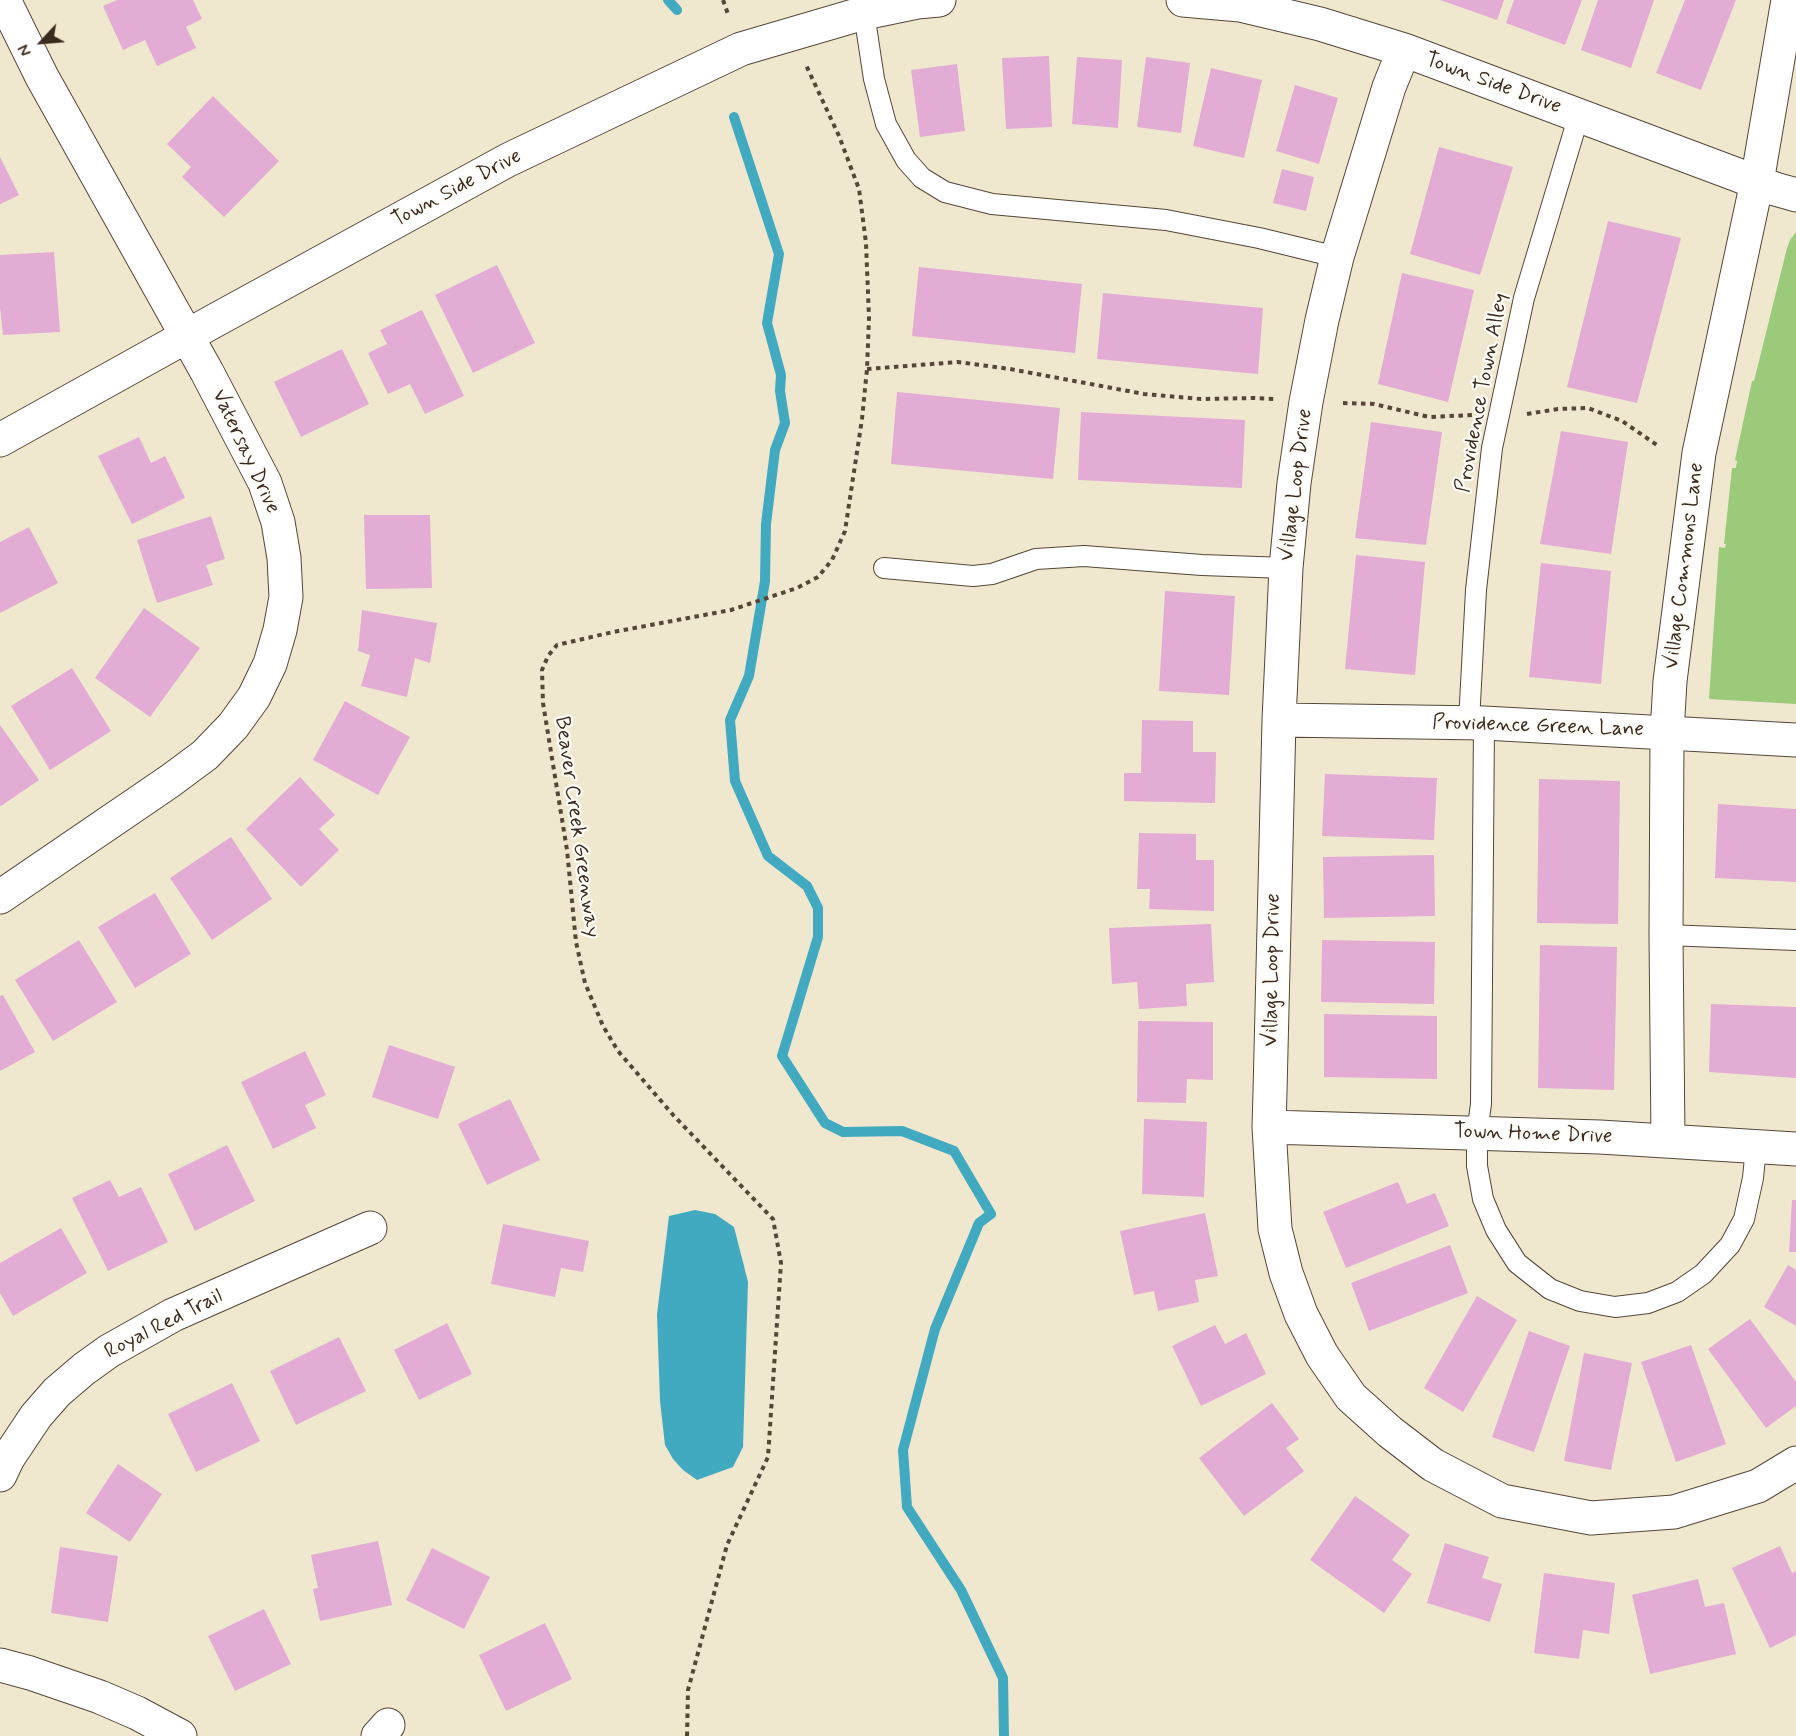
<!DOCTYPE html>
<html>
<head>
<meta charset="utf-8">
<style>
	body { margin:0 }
	#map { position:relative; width:1796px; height:1736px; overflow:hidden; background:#efe8ce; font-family:Mynerve,sans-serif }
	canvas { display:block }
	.north { position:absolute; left:12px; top:12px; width:60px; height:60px; -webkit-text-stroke:4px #fdfcf7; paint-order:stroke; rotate:244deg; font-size:16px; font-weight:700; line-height:24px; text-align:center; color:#3b2a1e }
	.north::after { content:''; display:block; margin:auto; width:21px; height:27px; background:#3b2a1e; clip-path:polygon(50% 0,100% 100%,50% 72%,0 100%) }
</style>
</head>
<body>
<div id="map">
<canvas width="1796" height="1736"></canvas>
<div class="north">N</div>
</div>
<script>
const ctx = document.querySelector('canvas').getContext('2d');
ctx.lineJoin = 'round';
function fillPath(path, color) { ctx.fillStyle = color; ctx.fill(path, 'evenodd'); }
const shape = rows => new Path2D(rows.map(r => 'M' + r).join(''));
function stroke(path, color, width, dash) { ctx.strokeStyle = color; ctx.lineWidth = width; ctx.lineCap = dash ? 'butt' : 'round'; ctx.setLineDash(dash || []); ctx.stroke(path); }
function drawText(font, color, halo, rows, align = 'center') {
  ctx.font = font + ' Mynerve,sans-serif'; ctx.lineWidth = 4.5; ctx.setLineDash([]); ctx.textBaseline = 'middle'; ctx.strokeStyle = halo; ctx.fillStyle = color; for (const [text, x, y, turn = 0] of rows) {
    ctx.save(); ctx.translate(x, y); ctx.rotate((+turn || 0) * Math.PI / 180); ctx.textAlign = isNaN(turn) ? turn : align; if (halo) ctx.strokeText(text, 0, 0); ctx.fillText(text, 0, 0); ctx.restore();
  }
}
fillPath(shape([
	[1796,232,1796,704,1709,699,1719,547,1725,548,1726,544,1724,544,1732,468,1736,468,1737,461,1735,460,1752,381,1754,381,1787,248,1790,240]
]), '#9bcb7a');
fillPath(shape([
	[695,1210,715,1214,734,1227,748,1282,743,1447,733,1467,697,1480,683,1470,673,1459,665,1445,660,1401,657,1314,669,1216]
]), '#41a9c0');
stroke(shape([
	[668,0,677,10],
	[734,117,779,254,767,323,781,375,780,391,785,423,775,450,766,524,765,581,749,676,730,720,735,781,768,856,807,886,818,908,818,937,782,1056,825,1123,843,1132,902,1131,954,1151,991,1214,979,1223,935,1329,903,1450,907,1507,961,1590,1003,1678,1004,1736]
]), '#41a9c0', 10);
fillPath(shape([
	[117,0,193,0,202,19,186,27,196,48,157,66,145,40,123,50,103,6],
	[1440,0,1504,0,1497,20],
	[1514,0,1582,0,1565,45,1506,23],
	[1598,0,1654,0,1631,68,1581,50],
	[1685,0,1736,0,1701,90,1656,73],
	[1049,56,1052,127,1006,129,1002,58],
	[1077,57,1122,60,1118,128,1072,124],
	[1146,57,1190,63,1181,133,1137,127],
	[957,64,965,131,920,137,911,70],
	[1211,68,1262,80,1244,158,1193,146],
	[1295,85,1338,98,1319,164,1276,151],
	[213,96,279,161,224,217,182,177,191,167,167,144],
	[1439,147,1513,167,1480,275,1410,254],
	[0,157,19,195,0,204],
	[1282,169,1314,177,1306,211,1273,203],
	[1608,221,1681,238,1637,403,1567,387],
	[54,252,60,332,3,335,0,307,0,255],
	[497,265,535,343,473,373,435,295],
	[919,267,1082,284,1075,353,912,336],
	[1402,273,1474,290,1448,402,1378,384],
	[1103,293,1263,308,1258,374,1097,359],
	[422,310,464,396,425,414,410,384,388,394,368,353,387,344,380,330],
	[342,349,369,404,301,437,274,382],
	[897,392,1060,408,1053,479,891,464],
	[1081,412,1245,420,1242,488,1078,480],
	[1371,422,1442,432,1426,545,1355,538],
	[1561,431,1628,442,1611,554,1540,544],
	[139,437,151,463,165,456,185,498,132,524,98,456],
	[364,515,430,515,432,588,366,589],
	[211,516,225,559,206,565,213,585,157,603,137,540],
	[29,527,58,583,0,613,0,542],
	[1356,555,1425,562,1415,675,1345,669],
	[1541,563,1611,571,1601,684,1529,677],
	[1165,591,1235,596,1229,695,1159,691],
	[144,608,200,648,150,717,95,678],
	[362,610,437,623,430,663,415,658,407,697,361,686,370,655,358,651],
	[72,668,111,731,50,770,11,706],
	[345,701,410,737,378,795,313,760],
	[1142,720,1193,721,1193,752,1216,752,1215,803,1124,801,1124,773,1141,773],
	[0,725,39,780,1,806,0,805],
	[1325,774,1437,778,1434,840,1322,836],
	[300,777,335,815,319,829,339,850,301,887,246,829],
	[1539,779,1620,781,1618,924,1537,923],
	[1718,804,1796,809,1796,882,1715,878],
	[1139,833,1196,834,1196,860,1214,860,1214,911,1149,909,1150,889,1137,889],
	[231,837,272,899,212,940,170,878],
	[1434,855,1435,916,1324,918,1323,857],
	[155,893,191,954,135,988,98,927],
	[1211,924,1214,982,1186,984,1187,1006,1139,1009,1137,982,1112,984,1109,928],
	[79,940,117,1002,53,1041,15,980],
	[1322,940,1435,942,1434,1004,1321,1002],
	[1540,945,1617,947,1614,1090,1538,1088],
	[3,995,35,1052,0,1071,0,996],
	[1711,1004,1796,1007,1796,1078,1709,1072],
	[1324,1014,1437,1016,1437,1079,1324,1077],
	[1138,1021,1213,1022,1213,1080,1187,1079,1186,1103,1137,1102],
	[389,1045,455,1067,438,1119,372,1097],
	[305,1051,326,1095,305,1105,316,1128,273,1149,241,1082],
	[510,1099,540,1160,487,1185,458,1124],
	[1144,1119,1207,1122,1204,1197,1142,1194],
	[227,1145,255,1201,195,1231,168,1174],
	[110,1180,119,1197,141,1187,168,1242,108,1271,72,1198],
	[1398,1182,1407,1204,1435,1193,1449,1226,1346,1268,1323,1212],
	[1792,1200,1796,1200,1796,1252,1789,1252],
	[1205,1213,1218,1276,1195,1280,1199,1302,1158,1311,1154,1291,1134,1295,1120,1231],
	[503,1224,589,1241,583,1272,561,1268,555,1297,491,1284],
	[61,1228,87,1273,13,1316,0,1293,0,1263],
	[1450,1245,1468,1293,1369,1331,1351,1283],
	[1788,1265,1796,1270,1796,1326,1764,1307],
	[1477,1296,1517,1320,1463,1412,1424,1388],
	[1750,1319,1796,1382,1796,1406,1766,1428,1708,1349],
	[447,1323,472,1374,419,1400,394,1350],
	[1215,1325,1225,1344,1246,1333,1266,1374,1201,1406,1172,1346],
	[1529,1331,1570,1346,1534,1452,1492,1437],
	[339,1337,366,1391,296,1425,270,1371],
	[1691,1345,1726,1444,1676,1462,1641,1362],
	[1584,1353,1632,1363,1611,1470,1564,1461],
	[232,1383,260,1441,196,1472,168,1414],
	[1272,1403,1299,1439,1286,1448,1304,1471,1244,1516,1199,1458],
	[118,1464,162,1494,130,1542,86,1513],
	[1355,1496,1410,1535,1392,1560,1412,1574,1384,1613,1310,1560],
	[378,1541,392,1605,320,1621,313,1589,318,1588,311,1555],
	[1445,1543,1489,1557,1482,1578,1502,1584,1490,1622,1427,1603],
	[1780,1546,1792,1573,1796,1571,1796,1635,1770,1648,1732,1568],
	[60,1547,118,1556,108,1622,51,1613],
	[432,1548,490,1577,464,1629,406,1600],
	[1544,1573,1615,1583,1609,1634,1583,1630,1579,1659,1534,1653],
	[1698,1579,1705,1607,1724,1603,1736,1654,1650,1674,1632,1595],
	[264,1609,291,1664,235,1691,208,1636],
	[545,1623,572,1679,506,1711,479,1655]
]), '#e3acd5');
const lane = shape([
	[864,13,874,79,886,124,906,160,922,178,945,192,992,204,1166,220,1259,238,1337,257],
	[884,568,973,576,992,574,1036,559,1084,556,1202,565,1286,568],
	[1469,722,1476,590,1492,448,1524,298,1579,115],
	[1484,723,1481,1104,1477,1133,1477,1166,1483,1199,1496,1230,1517,1263,1550,1289,1580,1301,1615,1307,1648,1303,1677,1292,1703,1274,1730,1245,1744,1219,1753,1178,1756,1147],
	[1666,935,1796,940]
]);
const street = shape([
	[1183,0,1240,5,1320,24,1404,50,1775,189,1796,195],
	[1404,50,1389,87,1337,257,1322,320,1306,402,1294,483,1286,568,1279,720,1270,1092,1269,1127,1275,1229,1286,1273,1301,1314,1322,1355,1351,1397,1390,1432,1433,1465,1502,1501,1591,1518,1674,1512,1758,1486,1796,1463],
	[0,440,214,321,508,160,741,49,864,13,917,2,939,0],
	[1279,720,1484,723,1796,740],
	[0,897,170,781,205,755,233,726,254,697,270,664,280,630,286,597,284,558,278,522,265,483,207,372,42,77,4,0],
	[1269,1127,1600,1137,1796,1149],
	[1668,1141,1666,935,1667,733,1670,681,1699,453,1757,182,1788,0],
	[0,1475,8,1458,36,1416,57,1392,84,1369,109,1351,173,1315,370,1228],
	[0,1665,30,1673,100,1697,137,1713,180,1736],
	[378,1736,388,1725]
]);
stroke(lane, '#564638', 22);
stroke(street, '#564638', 35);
stroke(shape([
	[723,0,729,17],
	[867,369,958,362,1010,369,1144,394,1201,399,1253,398,1274,399],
	[1343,403,1374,404,1429,417,1472,415],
	[1527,414,1558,409,1588,408,1622,421,1657,445],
	[687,1736,688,1690,727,1545,768,1457,781,1263,773,1219,674,1116,618,1051,603,1026,585,983,576,942,567,850,543,703,542,670,548,656,557,645,613,632,731,610,797,588,818,577,832,560,845,531,862,419,867,369,869,318,866,243,859,189,839,136,806,65]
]), '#564638', 4, [4.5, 4.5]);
stroke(lane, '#fff', 20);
stroke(street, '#fff', 33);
drawText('21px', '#3b2a1e', '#fdfcf7', [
	["Town Side Drive",1493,84,20],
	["Town Side Drive",457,189,-28],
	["Providence Town Alley",1483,393,-79],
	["Vatersay Drive",245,452,65],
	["Village Loop Drive",1297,485,-83],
	["Village Commons Lane",1685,566,-83],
	["Providence Green Lane",1538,727,2],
	["Beaver Creek Greenway",576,827,82],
	["Village Loop Drive",1273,970,-89],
	["Town Home Drive",1533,1135,2],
	["Royal Red Trail",164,1325,-27]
]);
</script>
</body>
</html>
